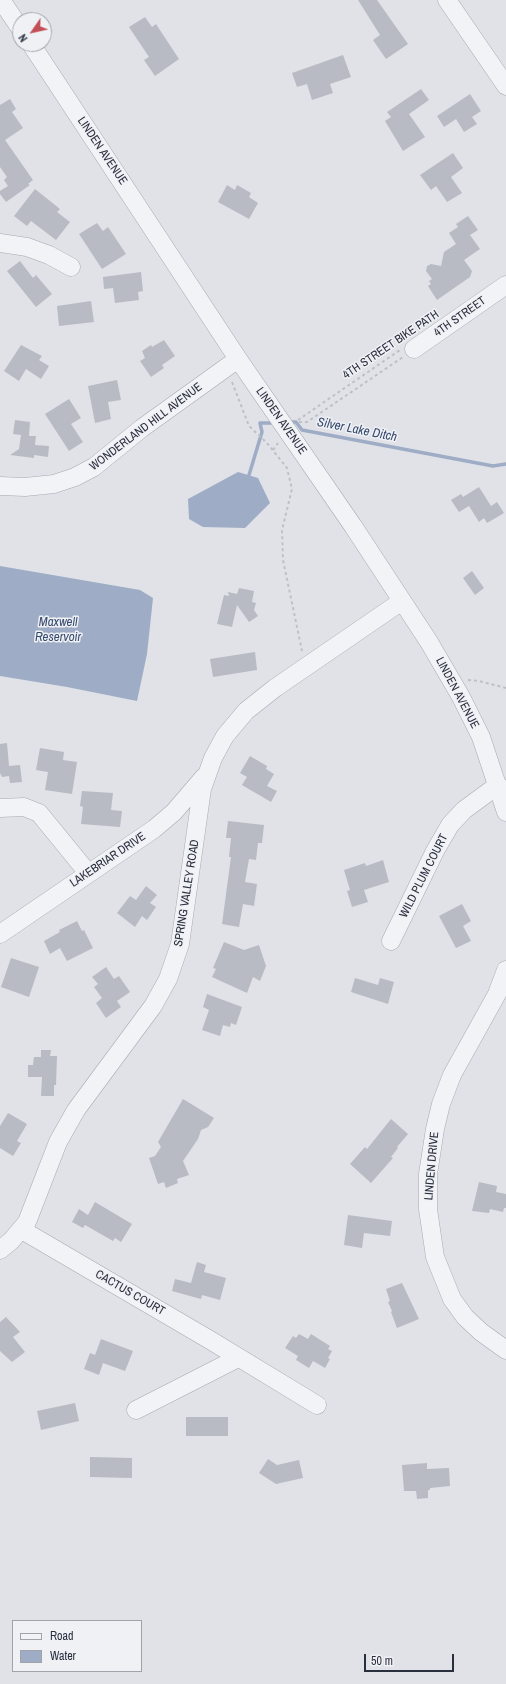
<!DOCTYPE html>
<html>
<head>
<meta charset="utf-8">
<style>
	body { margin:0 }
	#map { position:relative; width:506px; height:1684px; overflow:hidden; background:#e0e2e8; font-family:"Archivo Narrow",sans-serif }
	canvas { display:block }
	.legend { position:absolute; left:12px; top:1620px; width:130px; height:52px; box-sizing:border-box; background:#eff1f5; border:1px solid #a0a3ac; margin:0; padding:5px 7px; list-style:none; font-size:12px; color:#2a2f3e }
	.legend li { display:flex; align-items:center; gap:8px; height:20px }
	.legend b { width:20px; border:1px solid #a0a3ac }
	.north { position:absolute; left:12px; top:12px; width:40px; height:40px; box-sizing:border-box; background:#eff1f5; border:1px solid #a0a3ac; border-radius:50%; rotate:236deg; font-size:11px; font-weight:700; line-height:16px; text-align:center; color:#2a2f3e }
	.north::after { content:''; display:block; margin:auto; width:14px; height:18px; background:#c34f56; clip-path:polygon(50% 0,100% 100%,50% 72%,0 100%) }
	.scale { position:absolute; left:364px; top:1654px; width:90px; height:18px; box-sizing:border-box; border:2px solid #2a2f3e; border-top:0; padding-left:5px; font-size:12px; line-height:14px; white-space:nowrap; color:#2a2f3e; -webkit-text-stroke:3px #eff1f5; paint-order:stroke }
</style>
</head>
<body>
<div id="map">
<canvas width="506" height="1684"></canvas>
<ul class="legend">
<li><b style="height:5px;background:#f2f3f6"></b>Road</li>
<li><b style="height:11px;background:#9eadc5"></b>Water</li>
</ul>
<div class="north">N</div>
<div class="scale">50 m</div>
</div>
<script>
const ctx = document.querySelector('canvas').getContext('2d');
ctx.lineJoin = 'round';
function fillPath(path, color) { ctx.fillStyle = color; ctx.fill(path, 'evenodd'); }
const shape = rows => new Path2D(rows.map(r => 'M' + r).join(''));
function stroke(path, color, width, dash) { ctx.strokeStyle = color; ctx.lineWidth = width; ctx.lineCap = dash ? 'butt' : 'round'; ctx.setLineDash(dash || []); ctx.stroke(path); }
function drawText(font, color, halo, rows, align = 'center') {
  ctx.font = font + ' "Archivo Narrow",sans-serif'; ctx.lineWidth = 3; ctx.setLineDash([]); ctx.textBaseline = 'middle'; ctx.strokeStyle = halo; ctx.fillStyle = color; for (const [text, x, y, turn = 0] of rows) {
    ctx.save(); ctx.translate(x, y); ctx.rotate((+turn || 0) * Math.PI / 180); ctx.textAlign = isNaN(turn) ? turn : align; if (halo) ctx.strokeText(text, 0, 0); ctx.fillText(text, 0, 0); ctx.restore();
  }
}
fillPath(shape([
	[238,472,258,478,270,503,245,528,203,527,189,519,188,499],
	[0,566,140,590,153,598,147,654,137,701,67,687,0,676]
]), '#9eadc5');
stroke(shape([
	[289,422,296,422,302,430,493,466,506,464],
	[249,475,262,432,260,423,274,423]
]), '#9eadc5', 3.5);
fillPath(shape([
	[358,0,377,0,408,44,386,59,373,40,380,35],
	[145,17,152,27,156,24,179,59,155,76,144,60,149,57,129,27],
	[343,55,351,77,330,84,333,93,312,100,307,84,297,87,292,73],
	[421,89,429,100,409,114,425,137,403,151,385,121,391,117,387,112],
	[470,94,481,111,472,117,477,124,464,132,456,119,444,127,437,116],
	[10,99,16,109,12,112,23,128,5,140,33,180,28,184,30,185,6,202,0,194,0,191,8,186,4,180,7,177,0,167,0,105],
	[453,153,463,168,451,177,462,193,447,202,436,186,431,190,420,175],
	[227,185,235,190,237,185,251,193,249,197,258,203,249,219,218,202],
	[35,189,60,209,57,212,70,222,56,240,31,221,27,226,14,216],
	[468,216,478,230,470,235,480,249,464,260,472,271,470,277,437,300,428,286,431,284,429,281,432,279,426,271,427,266,431,264,441,266,444,252,456,244,449,233,458,227,456,224],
	[97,223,103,231,108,227,126,254,102,269,79,234],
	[20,261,33,278,36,275,52,294,36,307,7,271],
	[141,272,143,291,138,292,139,300,115,303,113,288,104,289,103,277],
	[91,301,94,322,59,326,57,306],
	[164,340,175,356,162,365,164,368,151,377,140,361,145,358,142,351,151,345,152,347],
	[21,345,42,356,39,360,49,366,41,379,26,369,19,381,4,371],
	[117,380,121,400,108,402,111,419,95,423,88,386],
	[69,399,81,418,71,424,83,442,69,451,45,414],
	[15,420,30,422,29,436,36,436,35,445,49,446,48,457,34,455,34,458,10,455,19,449,21,435,13,434],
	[479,487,491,506,497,502,504,513,487,523,484,518,479,522,469,506,459,512,451,500,461,494,463,497],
	[472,571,484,588,475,595,463,578],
	[239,588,254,591,252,602,256,603,254,610,258,616,249,622,237,605,232,627,217,624,224,595,229,596,228,592,237,594],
	[255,652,257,670,213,677,210,659],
	[7,743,9,766,20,765,22,782,10,783,9,776,2,777,0,773,0,744],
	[40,748,64,752,63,760,77,762,72,794,45,790,48,772,36,770],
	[250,756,267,766,266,769,274,774,267,786,277,791,271,802,242,785,247,777,240,773],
	[82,791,113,793,111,810,122,811,120,827,81,824,83,807,80,806],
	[228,821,264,825,262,843,258,843,256,860,249,859,245,882,257,884,254,906,243,904,239,927,222,924,231,857,229,857,231,838,226,838],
	[383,860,389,882,364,890,368,902,352,907,347,891,350,890,344,870,365,863,366,866],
	[146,886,157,895,150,903,156,907,147,920,142,916,135,927,117,913,130,896,136,900],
	[462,904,471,921,463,926,471,941,456,948,439,916],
	[77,921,82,931,84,930,93,948,67,961,60,948,50,954,44,941,60,932,59,930],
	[224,942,244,950,259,945,266,966,260,981,253,977,247,993,212,977,216,969,213,968],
	[11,958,39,967,29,997,1,987],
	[106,967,114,979,119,976,130,992,117,1001,121,1007,106,1018,96,1003,102,998,94,987,98,984,92,977],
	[355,978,378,985,380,978,394,982,388,1004,351,992],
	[207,994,242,1007,236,1025,231,1023,230,1027,223,1025,220,1036,202,1030,209,1010,203,1007],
	[41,1050,51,1050,50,1056,57,1056,56,1085,54,1085,54,1096,41,1096,42,1077,28,1077,28,1065,33,1065,34,1057,41,1057],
	[183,1099,214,1118,208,1127,201,1130,198,1139,183,1161,189,1175,177,1179,178,1183,166,1188,164,1182,158,1184,149,1158,155,1156,161,1147,158,1142],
	[8,1113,27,1124,17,1141,21,1143,13,1156,0,1148,0,1126],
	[391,1119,408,1134,397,1147,398,1148,391,1157,393,1158,371,1183,350,1164,365,1147,367,1149],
	[479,1182,497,1186,496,1192,506,1194,506,1208,504,1208,503,1212,490,1209,489,1213,472,1211],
	[95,1202,132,1224,121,1242,115,1238,113,1241,85,1225,83,1228,72,1222,79,1209,88,1215],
	[348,1215,392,1221,390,1236,364,1233,362,1248,344,1245],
	[197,1262,206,1265,204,1272,226,1278,220,1300,202,1295,201,1299,172,1291,175,1279,191,1283],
	[402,1283,419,1319,397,1328,391,1312,392,1311,388,1302,390,1301,386,1289],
	[6,1317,20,1332,13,1337,25,1352,12,1362,0,1351,0,1322],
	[299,1334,308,1339,311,1334,330,1346,328,1349,332,1351,328,1358,330,1359,325,1368,313,1361,309,1368,296,1360,298,1356,285,1348,293,1336,296,1338],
	[101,1339,133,1351,125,1371,103,1363,99,1375,84,1369,90,1353,95,1355],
	[75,1403,79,1421,41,1430,37,1411],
	[186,1417,228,1417,228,1436,186,1436],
	[90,1457,132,1458,132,1478,90,1477],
	[268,1459,277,1465,299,1460,303,1478,276,1484,259,1473],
	[427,1463,427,1469,449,1468,450,1486,430,1488,430,1490,428,1490,428,1498,417,1499,416,1491,404,1491,402,1465]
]), '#b8bbc4');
const minor = shape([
	[1,0,20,28],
	[447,0,506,86],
	[31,44,238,359,353,526,429,642,461,697,481,737,506,812],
	[0,243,27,247,49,255,71,267],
	[414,349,506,285],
	[0,486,25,487,54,484,75,477,94,467,142,428,238,359],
	[0,808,24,807,39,813,88,873],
	[0,934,154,829,174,812,204,777],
	[391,941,435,851,450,825,464,810,498,785],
	[506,970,497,994,452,1075,441,1104,435,1129,428,1174,428,1209,435,1257,452,1299,465,1317,481,1332,506,1350],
	[22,1230,210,1340,317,1405],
	[0,1250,11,1241,27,1222,58,1142,76,1110,153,1006,168,979,180,944,202,789,213,758,225,736,246,711,275,688,402,601],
	[136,1410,238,1358]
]);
stroke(minor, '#a6a9b2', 19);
stroke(shape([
	[232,382,249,426,267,443,287,468,292,489,282,530,283,560,302,651],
	[298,420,400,350],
	[299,422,307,422,403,357],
	[273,450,278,443],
	[468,680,479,681,506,688]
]), '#bec0c6', 2, [3, 3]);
stroke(minor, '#f2f3f6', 18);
drawText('12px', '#2a2f3e', '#eff1f5', [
	["LINDEN AVENUE",102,151,56],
	["4TH STREET",460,317,-35],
	["4TH STREET BIKE PATH",391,345,-34],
	["LINDEN AVENUE",281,421,55],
	["WONDERLAND HILL AVENUE",146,427,-37],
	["LINDEN AVENUE",457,693,62],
	["LAKEBRIAR DRIVE",108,860,-34],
	["WILD PLUM COURT",424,876,-63],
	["SPRING VALLEY ROAD",187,893,-81],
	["LINDEN DRIVE",432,1166,-85],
	["CACTUS COURT",130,1293,30]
]);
drawText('italic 13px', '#374b6e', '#eff1f5', [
	["Silver Lake Ditch",357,430,11],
	["Maxwell",58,623],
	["Reservoir",58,638]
]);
</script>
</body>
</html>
